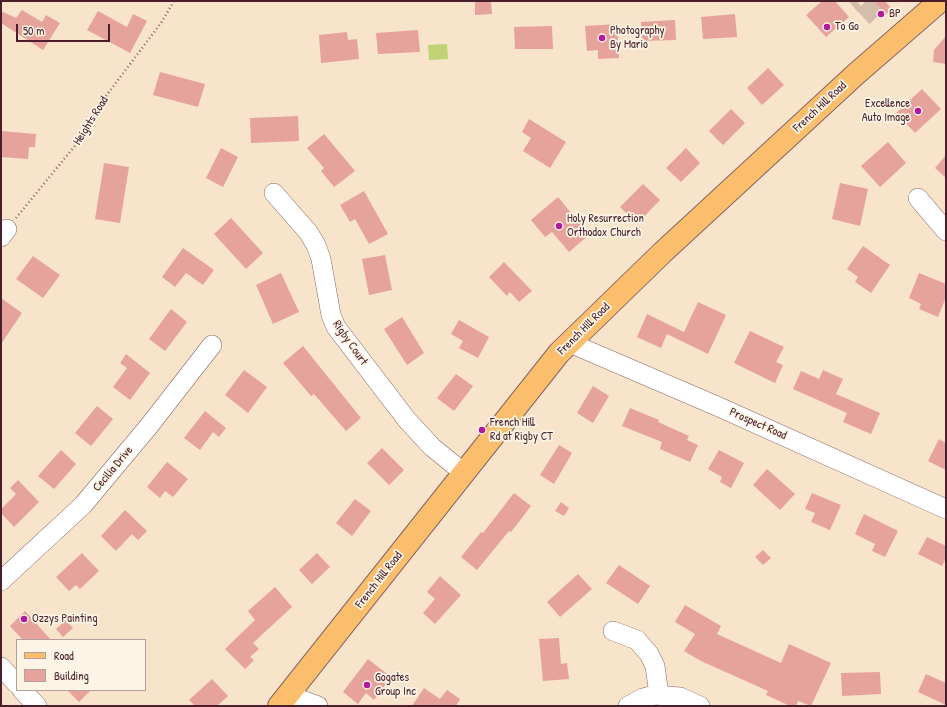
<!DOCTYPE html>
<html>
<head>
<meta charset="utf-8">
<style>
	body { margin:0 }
	#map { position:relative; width:947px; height:707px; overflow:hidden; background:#f7e4cb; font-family:"Patrick Hand",sans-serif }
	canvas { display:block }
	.frame { position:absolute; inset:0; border:2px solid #4a1f2b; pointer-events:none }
	.legend { position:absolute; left:16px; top:639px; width:130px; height:52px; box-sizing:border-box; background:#fcf5e5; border:1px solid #b59f9b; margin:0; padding:5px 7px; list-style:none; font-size:12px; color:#4a1f2b }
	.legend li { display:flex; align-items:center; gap:8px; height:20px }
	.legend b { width:20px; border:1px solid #b59f9b }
	.scale { position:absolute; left:16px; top:24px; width:94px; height:18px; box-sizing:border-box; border:2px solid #4a1f2b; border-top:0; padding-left:5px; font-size:12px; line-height:14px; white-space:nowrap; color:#4a1f2b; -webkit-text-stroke:3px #fcf5e5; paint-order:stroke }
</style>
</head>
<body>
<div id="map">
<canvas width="947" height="707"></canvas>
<div class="frame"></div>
<ul class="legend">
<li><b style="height:5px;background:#fabe6d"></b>Road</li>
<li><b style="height:11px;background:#e6a39b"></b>Building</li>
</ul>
<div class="scale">50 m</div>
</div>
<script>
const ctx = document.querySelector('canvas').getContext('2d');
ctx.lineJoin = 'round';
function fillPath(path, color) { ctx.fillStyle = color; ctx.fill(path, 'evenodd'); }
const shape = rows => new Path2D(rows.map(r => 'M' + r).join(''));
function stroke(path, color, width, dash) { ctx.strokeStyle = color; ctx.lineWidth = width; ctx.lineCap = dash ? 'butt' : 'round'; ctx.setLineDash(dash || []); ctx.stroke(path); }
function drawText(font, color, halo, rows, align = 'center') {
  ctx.font = font + ' "Patrick Hand",sans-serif'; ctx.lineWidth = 3.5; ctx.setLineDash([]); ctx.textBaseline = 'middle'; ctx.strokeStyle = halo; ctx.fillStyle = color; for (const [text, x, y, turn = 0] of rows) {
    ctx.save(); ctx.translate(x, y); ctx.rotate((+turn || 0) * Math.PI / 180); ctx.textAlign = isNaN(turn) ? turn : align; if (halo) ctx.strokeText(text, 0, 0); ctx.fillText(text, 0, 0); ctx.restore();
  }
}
fillPath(shape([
	[447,44,448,59,429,60,428,45]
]), '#c0d275');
fillPath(shape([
	[491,1,492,14,475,15,475,2],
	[822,1,835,1,849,17,826,37,806,15],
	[864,1,885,1,892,9,881,19],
	[22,10,42,22,46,15,60,23,43,50,1,23,1,11,16,18],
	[98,11,127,27,133,14,147,21,130,53,87,30],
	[735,14,737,37,703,39,701,17],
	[675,20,676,40,642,41,641,22],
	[617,24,619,58,598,59,598,50,587,51,585,26],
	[552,26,553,49,515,49,514,27],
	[418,30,420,52,378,54,376,33],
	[347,32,348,40,357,39,359,59,321,63,319,35],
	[946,36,946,64,933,62,934,50],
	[768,68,784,85,762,105,747,88],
	[160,72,205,84,198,107,153,95],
	[922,89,941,109,915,133,896,113],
	[731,109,745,123,723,145,709,131],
	[298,116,299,141,251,143,250,118],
	[529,119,566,142,550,168,523,151,531,138,522,132],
	[1,131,36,134,35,147,29,147,28,159,1,157],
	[324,134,355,171,334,187,321,171,324,168,307,148],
	[888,142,906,163,880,187,861,166],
	[221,148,238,157,223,187,206,178],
	[686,148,700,163,681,182,666,168],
	[946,155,946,178,935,168],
	[104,163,129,167,120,223,95,219],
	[840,183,868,189,860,226,832,219],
	[643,184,660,200,637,224,620,207],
	[364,191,388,234,369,244,355,219,350,222,340,205],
	[558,197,589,235,569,252,552,232,545,237,531,220],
	[231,218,263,253,246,269,214,234],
	[863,246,890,265,871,293,855,282,858,277,847,269],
	[183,248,214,270,203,285,186,273,175,287,162,277],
	[385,255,392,290,369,295,362,259],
	[33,256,60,275,43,298,16,279],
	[504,262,532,291,519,302,510,292,507,296,489,277],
	[281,273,299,312,273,324,256,285],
	[919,273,946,284,946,297,938,317,919,309,921,304,909,298],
	[1,298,22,313,1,344],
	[698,302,726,315,708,354,667,334,661,348,637,337,647,314,684,332],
	[171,309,187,322,165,351,149,339],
	[402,317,424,353,407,365,384,329],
	[459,320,489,337,478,358,459,348,463,341,451,334],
	[750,331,784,347,776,362,783,365,775,383,734,363],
	[303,346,361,418,346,431,314,394,311,396,283,363],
	[126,354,150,373,130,400,113,387,127,368,120,363],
	[244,370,267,387,248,413,225,395],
	[823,370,843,379,836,394,880,413,871,434,843,422,847,413,793,389,801,371,819,379],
	[456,374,473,386,454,411,437,398],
	[593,386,609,396,593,423,577,413],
	[97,406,113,419,91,446,75,433],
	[630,408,659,420,658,422,689,436,687,440,698,445,690,462,660,449,662,442,622,426],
	[205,411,226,428,219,437,213,432,200,450,184,438],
	[939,439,946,443,946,470,928,461],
	[559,445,572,453,554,484,540,475],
	[382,448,404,470,389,485,367,463],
	[61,450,76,464,54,489,38,476],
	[719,450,744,463,731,488,720,482,722,477,708,469],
	[167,462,188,479,173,497,165,491,160,498,147,487],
	[767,469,795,494,780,510,753,485],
	[18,480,39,502,14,527,1,513,1,509,16,494,10,488],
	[514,493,531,506,511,532,509,531,477,570,461,557,481,532,483,533],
	[812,493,841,505,830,530,811,522,815,513,805,509],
	[355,499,371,511,352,536,336,523],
	[561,502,569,508,564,516,555,511],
	[125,510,147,531,138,540,132,534,116,551,101,536],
	[864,514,898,531,885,557,872,551,875,544,855,534],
	[927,537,946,546,946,558,942,566,918,554],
	[763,550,771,558,763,565,755,557],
	[82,553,99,571,80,589,76,585,69,591,56,577],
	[317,553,330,567,312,584,299,570],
	[619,565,650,586,638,604,606,583],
	[578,574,592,589,560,617,547,602],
	[440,576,461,595,435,624,423,613,435,599,427,592],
	[275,587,292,607,253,643,259,649,250,657,254,660,245,669,225,649,255,620,248,611],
	[685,605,721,626,717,634,781,663,789,644,831,663,811,706,798,701,796,706,790,706,766,695,768,691,701,661,684,651,695,634,675,622],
	[25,611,51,640,23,640,10,626],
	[66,620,73,628,63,637,56,629],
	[559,638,561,664,567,663,569,679,543,681,539,639],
	[368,659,391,677,374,700,366,693,358,704,343,692],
	[880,672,881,694,842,696,841,673],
	[926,674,946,683,946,705,918,692],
	[212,679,228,696,217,706,195,706,189,700],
	[424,688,440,699,447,690,460,699,456,706,412,706],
	[67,690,91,690,79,702]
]), '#e6a39b');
stroke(shape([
	[852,5,857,1],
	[863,17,880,1]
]), '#d4bdab', 19, [19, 10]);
const minor = shape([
	[274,193,308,232,316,245,321,259,331,315,336,327,407,420,432,447,464,473],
	[918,198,946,231],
	[1,237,7,229],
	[570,343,719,407,946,509],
	[1,581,83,505,149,426,212,345],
	[613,631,637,640,649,654,655,666,659,695],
	[1,667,17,684],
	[22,690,37,706],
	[288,695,318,706],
	[628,706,643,698,655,695,680,697,700,706]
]);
const major = shape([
	[279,706,559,353,663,252,856,74,940,1]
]);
stroke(minor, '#876463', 20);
stroke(major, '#876463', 24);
stroke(shape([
	[16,218,83,136,100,104,161,23,174,1]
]), '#876463', 2.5, [1, 3]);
stroke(minor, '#fff', 19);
stroke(major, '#fabe6d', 22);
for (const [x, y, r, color] of [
	[881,14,4,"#b5179e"],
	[827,27,4,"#b5179e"],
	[602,38,4,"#b5179e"],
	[918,111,4,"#b5179e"],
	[559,226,4,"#b5179e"],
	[482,430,4,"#b5179e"],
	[24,619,4,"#b5179e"],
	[367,685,4,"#b5179e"]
]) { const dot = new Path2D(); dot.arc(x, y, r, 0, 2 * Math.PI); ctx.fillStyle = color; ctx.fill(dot); stroke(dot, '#fcf5e5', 1.5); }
drawText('12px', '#4a1f2b', '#fcf5e5', [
	["BP",889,14],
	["To Go",835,27],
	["Photography",610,31],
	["By Mario",610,45],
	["Excellence",910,104,"right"],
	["Auto Image",910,118,"right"],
	["Holy Resurrection",567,219],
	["Orthodox Church",567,233],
	["French Hill",490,423],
	["Rd at Rigby CT",490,437],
	["Ozzys Painting",32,619],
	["Gogates",375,678],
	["Group Inc",375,692]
], 'left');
drawText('12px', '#4a1f2b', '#fcf5e5', [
	["French Hill Road",820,107,-43],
	["Heights Road",91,121,-58],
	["French Hill Road",584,329,-45],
	["Rigby Court",350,343,55],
	["Prospect Road",758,424,24],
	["Cecilia Drive",113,469,-50],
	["French Hill Road",379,580,-52]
]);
</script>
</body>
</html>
